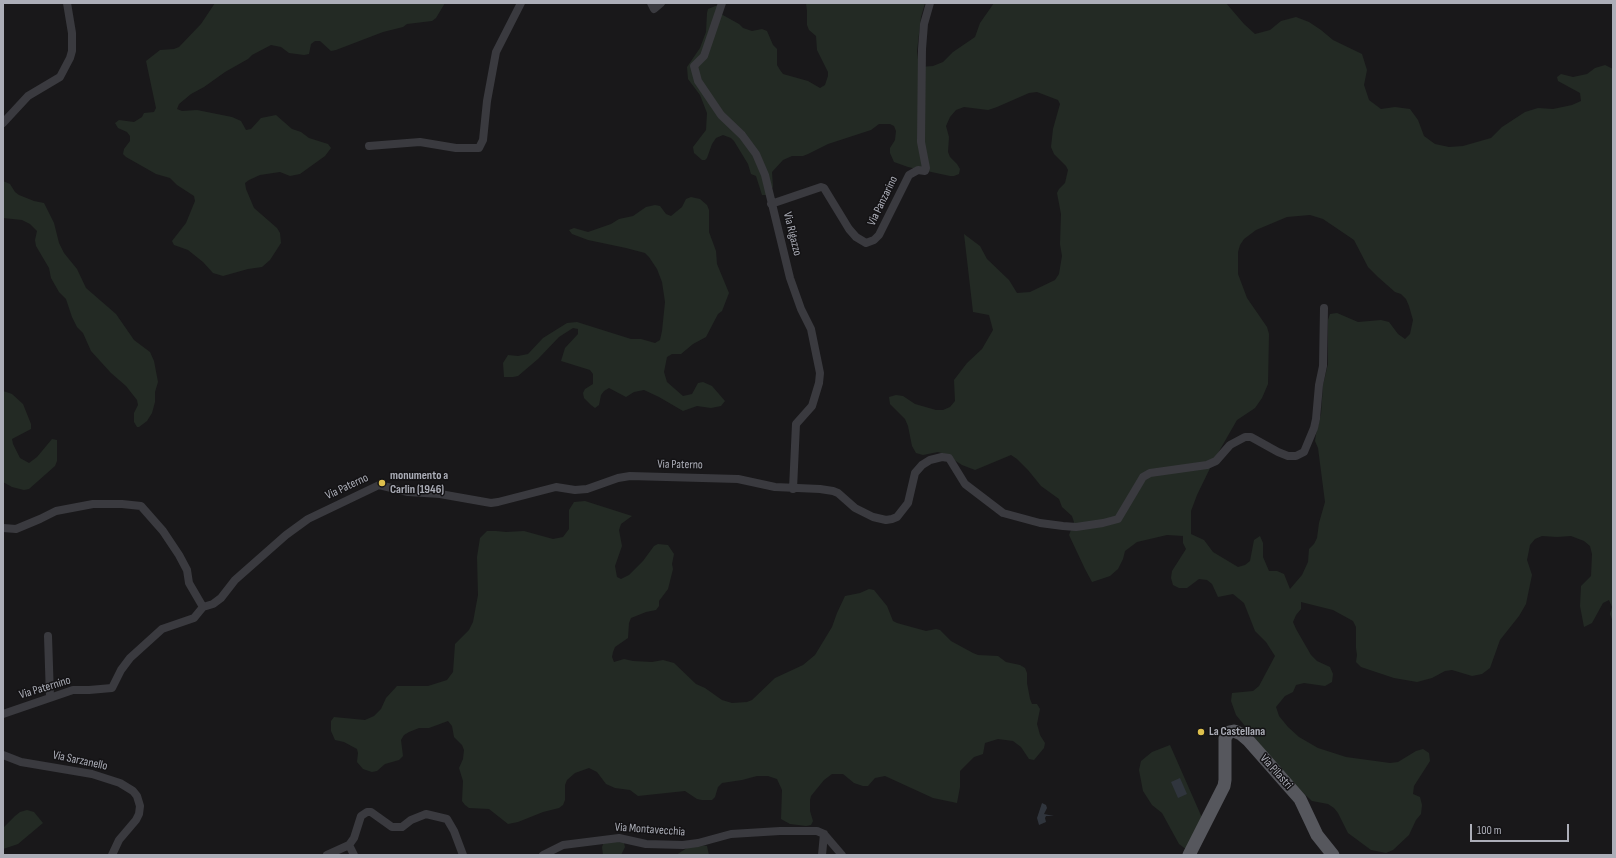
<!DOCTYPE html>
<html>
<head>
<meta charset="utf-8">
<style>
	body { margin:0 }
	#map { position:relative; width:1616px; height:858px; overflow:hidden; background:#19181a; font-family:"Sofia Sans Condensed",sans-serif }
	canvas { display:block }
	.frame { position:absolute; inset:0; border:4px solid #acaeb8; pointer-events:none }
	.scale { position:absolute; left:1470px; top:824px; width:99px; height:18px; box-sizing:border-box; border:2px solid #acaeb8; border-top:0; padding-left:5px; font-size:12px; line-height:14px; white-space:nowrap; color:#acaeb8; -webkit-text-stroke:3px #141315; paint-order:stroke }
</style>
</head>
<body>
<div id="map">
<canvas width="1616" height="858"></canvas>
<div class="frame"></div>
<div class="scale">100 m</div>
</div>
<script>
const ctx = document.querySelector('canvas').getContext('2d');
ctx.lineJoin = 'round';
function fillPath(path, color) { ctx.fillStyle = color; ctx.fill(path, 'evenodd'); }
const shape = rows => new Path2D(rows.map(r => 'M' + r).join(''));
function stroke(path, color, width, dash) { ctx.strokeStyle = color; ctx.lineWidth = width; ctx.lineCap = dash ? 'butt' : 'round'; ctx.setLineDash(dash || []); ctx.stroke(path); }
function drawText(font, color, halo, rows, align = 'center') {
  ctx.font = font + ' "Sofia Sans Condensed",sans-serif'; ctx.lineWidth = 3; ctx.setLineDash([]); ctx.textBaseline = 'middle'; ctx.strokeStyle = halo; ctx.fillStyle = color; for (const [text, x, y, turn = 0] of rows) {
    ctx.save(); ctx.translate(x, y); ctx.rotate((+turn || 0) * Math.PI / 180); ctx.textAlign = isNaN(turn) ? turn : align; if (halo) ctx.strokeText(text, 0, 0); ctx.fillText(text, 0, 0); ctx.restore();
  }
}
fillPath(shape([
	[215,3,445,3,436,18,432,21,407,24,403,27,383,32,336,50,331,51,320,41,315,41,311,44,309,54,304,55,289,53,281,47,271,45,252,55,248,59,225,72,204,87,191,94,179,104,177,109,182,111,197,110,232,117,241,121,246,130,251,129,261,118,276,115,292,129,301,132,309,138,328,144,331,148,325,156,300,174,290,176,280,172,260,175,249,180,245,183,246,189,254,208,277,228,280,233,281,243,270,260,262,267,248,269,223,276,213,273,203,262,188,250,174,245,172,241,186,223,195,201,194,196,177,185,170,178,156,174,126,157,123,154,124,149,130,141,130,136,127,132,118,128,115,123,119,120,134,122,142,117,144,113,154,112,156,108,146,61,160,50,174,49,179,47,201,24],
	[806,3,925,3,921,17,917,51,919,67,933,66,943,62,953,52,975,37,980,23,994,3,1226,3,1244,24,1255,34,1270,30,1281,21,1296,17,1309,22,1321,30,1333,40,1362,54,1367,70,1364,85,1369,100,1381,109,1395,107,1410,109,1418,120,1424,136,1435,144,1449,147,1463,146,1491,138,1502,127,1525,112,1538,108,1553,109,1572,105,1581,101,1580,93,1558,81,1557,77,1561,74,1573,77,1587,74,1595,68,1605,65,1613,69,1613,622,1610,614,1612,607,1609,600,1603,603,1592,623,1584,627,1580,606,1581,586,1591,576,1592,554,1590,546,1584,541,1571,536,1557,537,1542,536,1535,539,1530,545,1527,560,1532,575,1526,604,1519,616,1500,640,1490,668,1482,674,1472,676,1452,670,1445,671,1432,678,1417,682,1394,678,1361,667,1356,662,1357,655,1356,648,1356,627,1353,621,1333,610,1301,602,1301,609,1296,615,1293,622,1296,629,1311,655,1317,661,1330,667,1333,674,1332,682,1325,686,1304,683,1296,685,1293,692,1285,696,1276,707,1279,716,1288,727,1299,737,1318,748,1346,757,1390,763,1398,762,1416,751,1423,749,1429,753,1430,761,1414,786,1413,794,1420,797,1422,805,1421,814,1416,820,1409,835,1393,850,1386,853,1371,850,1348,833,1338,813,1334,808,1328,804,1312,801,1290,781,1236,715,1231,701,1232,693,1253,691,1259,686,1275,656,1266,642,1255,631,1244,603,1233,594,1218,597,1212,584,1207,580,1199,579,1187,588,1179,588,1173,585,1171,578,1172,571,1186,549,1183,543,1183,536,1167,535,1137,542,1125,551,1123,559,1118,569,1110,576,1092,582,1085,569,1069,535,1074,522,1072,516,1062,507,1059,499,1041,486,1028,470,1017,459,1011,455,975,470,962,465,945,454,938,452,923,455,916,453,912,446,908,426,905,419,890,404,889,397,896,395,903,396,915,404,936,410,943,410,950,407,955,401,954,380,967,363,982,349,993,330,989,315,973,312,964,234,980,246,987,259,1009,280,1017,293,1030,292,1055,280,1059,274,1062,256,1060,244,1061,214,1057,193,1059,189,1065,183,1068,170,1066,166,1054,154,1051,147,1053,129,1060,104,1058,100,1037,92,1029,93,997,107,988,110,964,107,956,110,950,117,946,126,949,137,948,152,950,157,957,164,960,169,959,174,954,176,950,176,908,167,894,162,890,153,890,148,895,140,896,131,894,126,890,124,879,124,871,130,828,144,808,154,803,156,792,156,783,160,772,172,773,187,767,195,762,195,756,176,751,174,748,164,734,141,731,138,723,135,716,138,712,144,707,158,705,160,702,160,694,153,693,147,706,130,707,113,700,95,688,79,687,67,700,48,706,32,707,13,708,9,718,5,721,14,739,24,743,28,752,31,762,29,767,31,773,45,777,49,777,65,780,70,783,74,808,81,820,88,825,85,828,76,828,72,817,50,816,36,809,30,807,25,807,11],
	[1310,215,1323,219,1354,240,1368,267,1378,277,1395,292,1401,294,1406,299,1409,306,1413,320,1410,334,1405,339,1398,334,1389,322,1381,320,1358,322,1337,313,1330,314,1328,320,1328,364,1323,385,1321,414,1316,434,1315,441,1318,448,1325,502,1319,523,1317,538,1314,544,1309,549,1308,562,1302,575,1290,589,1284,574,1277,571,1269,571,1263,557,1263,543,1260,536,1254,540,1250,561,1245,565,1238,567,1213,552,1204,540,1191,534,1191,511,1197,495,1214,460,1237,420,1255,408,1262,398,1268,384,1269,334,1267,327,1247,298,1238,274,1238,252,1240,245,1244,239,1256,230,1287,217],
	[3,181,10,184,15,192,19,195,34,201,44,203,54,223,59,243,64,253,77,269,86,288,116,314,134,340,150,352,154,361,158,382,155,392,155,402,152,413,147,421,139,427,137,427,134,422,134,413,138,405,137,400,126,386,111,373,91,351,83,333,77,327,72,317,66,299,59,292,51,278,49,268,36,246,35,240,37,231,30,224,22,220,3,218],
	[691,197,700,199,707,205,709,210,709,232,716,251,717,264,729,293,722,311,718,314,706,337,693,344,681,354,672,354,667,357,664,372,667,382,683,396,692,394,698,383,703,382,712,386,725,401,721,406,711,408,697,406,683,411,659,397,644,390,634,392,626,397,609,388,604,391,601,395,599,405,595,408,591,405,584,398,583,393,585,389,593,384,593,374,590,370,561,361,565,348,578,334,578,329,573,328,559,337,538,359,518,376,513,377,504,377,503,363,508,355,518,356,528,354,543,338,567,323,577,322,631,339,641,339,655,343,660,340,662,331,665,302,662,282,657,269,649,257,645,253,626,248,588,240,572,234,569,230,574,228,588,232,611,224,619,219,633,216,646,207,655,205,660,206,666,214,671,216,682,207,686,199],
	[3,391,12,394,23,404,31,424,31,429,12,439,13,444,20,458,29,463,37,457,52,439,57,440,57,461,55,466,29,489,24,490,12,487,3,482],
	[585,501,632,516,621,524,619,530,622,546,615,566,617,577,621,579,629,575,643,561,654,546,658,544,668,545,674,554,672,564,673,569,668,589,659,601,659,606,656,610,646,612,631,618,629,623,628,638,615,647,613,652,612,657,614,662,624,659,633,661,652,662,663,660,674,663,696,684,705,688,722,700,732,703,747,702,752,700,775,678,803,665,815,655,832,627,837,613,845,596,860,593,869,589,874,590,887,606,893,621,897,623,926,631,936,629,940,630,951,641,973,653,978,655,998,656,1006,662,1020,665,1025,668,1027,673,1027,683,1030,699,1032,704,1037,704,1040,709,1037,724,1040,735,1045,743,1044,748,1034,760,1029,759,1021,747,1013,741,998,739,985,743,983,754,974,757,960,771,960,787,957,803,933,798,885,776,875,778,868,786,863,786,854,783,843,774,832,774,824,780,811,796,810,800,810,811,813,821,811,825,806,826,790,824,781,819,782,790,777,779,768,776,757,776,742,780,722,783,718,787,715,797,712,800,702,800,697,799,685,791,638,796,630,790,615,788,606,784,597,772,589,768,575,773,567,780,565,785,565,800,563,805,559,808,543,812,518,822,508,824,489,809,469,808,465,805,462,801,463,781,459,768,463,759,464,750,462,745,454,737,452,726,448,721,429,728,419,728,409,732,404,735,401,740,403,756,399,760,385,764,377,771,372,772,363,769,357,762,358,753,357,749,344,742,335,740,331,731,331,721,334,717,365,720,374,716,381,709,386,698,397,686,428,686,447,680,453,672,455,644,469,630,473,622,478,595,477,557,480,538,487,531,496,531,506,532,524,531,553,539,563,537,569,529,569,510,574,502],
	[1170,745,1203,820,1187,850,1179,844,1162,813,1152,805,1143,791,1139,770,1141,761,1152,752],
	[27,810,34,812,43,823,18,844,3,849,3,828,15,816,20,812],
	[614,841,624,843,625,847,621,855,603,855,602,847,604,842],
	[701,845,707,846,709,855,676,855,687,848]
]), '#232a24');
fillPath(shape([
	[1180,778,1187,794,1178,798,1171,782],
	[1042,803,1046,805,1047,808,1044,814,1054,816,1046,816,1045,818,1046,822,1039,825,1037,818]
]), '#30353d');
stroke(shape([
	[651,3,654,9,661,3],
	[722,3,704,56,694,66,698,81,721,115,742,135,756,154,765,175,790,278,801,309,811,329,820,373,819,383,812,406,796,424,793,489],
	[3,123,28,96,60,77,70,58,72,51,72,33,67,3],
	[369,146,420,142,456,148,479,148,483,140,487,101,496,52,521,3],
	[771,204,821,187,824,188,849,229,856,237,866,243,874,240,879,235,909,175,918,170,925,171,926,168,921,142,922,49,924,24,930,3],
	[3,528,16,529,40,519,56,511,93,504,122,504,141,506,163,531,179,555,187,570,189,583,203,607,213,604,221,598,235,580,286,535,308,519,379,485,408,492,440,494,491,503,498,502,556,487,575,490,587,489,618,478,630,476,738,479,775,487,820,489,833,491,838,493,855,508,873,517,886,520,892,519,897,517,908,503,915,473,922,465,930,460,942,457,949,458,965,484,1003,513,1040,523,1063,526,1076,527,1103,523,1118,519,1143,477,1150,473,1207,465,1216,461,1230,445,1245,437,1251,437,1278,452,1288,456,1296,456,1304,452,1314,428,1316,419,1319,385,1323,366,1324,308],
	[48,636,50,697],
	[3,714,73,690,89,690,112,688,121,670,130,658,162,629,194,618,203,607],
	[3,755,21,762,92,774,120,783,133,791,137,796,140,806,139,814,136,820,119,840,112,855],
	[349,845,354,855],
	[327,855,349,845,354,838,361,816,367,812,371,812,392,827,402,827,411,820,426,814,447,819,454,831,463,855],
	[543,855,563,845,619,838,646,844,683,845,698,843,731,834,780,831,817,831,824,834,842,855],
	[822,855,824,834]
]), '#3a3a3f', 8);
stroke(shape([
	[1189,855,1224,786,1225,780,1225,738,1229,732,1234,731,1241,734,1248,740,1300,799,1317,835,1333,855]
]), '#56575d', 13);
for (const [x, y, r, color] of [
	[382,483,4,"#dec04d"],
	[1201,732,4,"#dec04d"]
]) { const dot = new Path2D(); dot.arc(x, y, r, 0, 2 * Math.PI); ctx.fillStyle = color; ctx.fill(dot); stroke(dot, '#141315', 1.5); }
drawText('12px', '#acaeb8', '#141315', [
	["Via Panzarino",883,201,-64],
	["Via Rigazzo",792,234,76],
	["Via Paterno",680,465,1],
	["Via Paterno",347,487,-25],
	["Via Paternino",45,688,-17],
	["Via Sarzanello",80,761,12],
	["Via Pilastri",1276,772,48],
	["Via Montavecchia",650,830,4]
]);
drawText('bold 12px', '#acaeb8', '#141315', [
	["monumento a",390,476],
	["Carlin (1946)",390,490],
	["La Castellana",1209,732]
], 'left');
</script>
</body>
</html>
